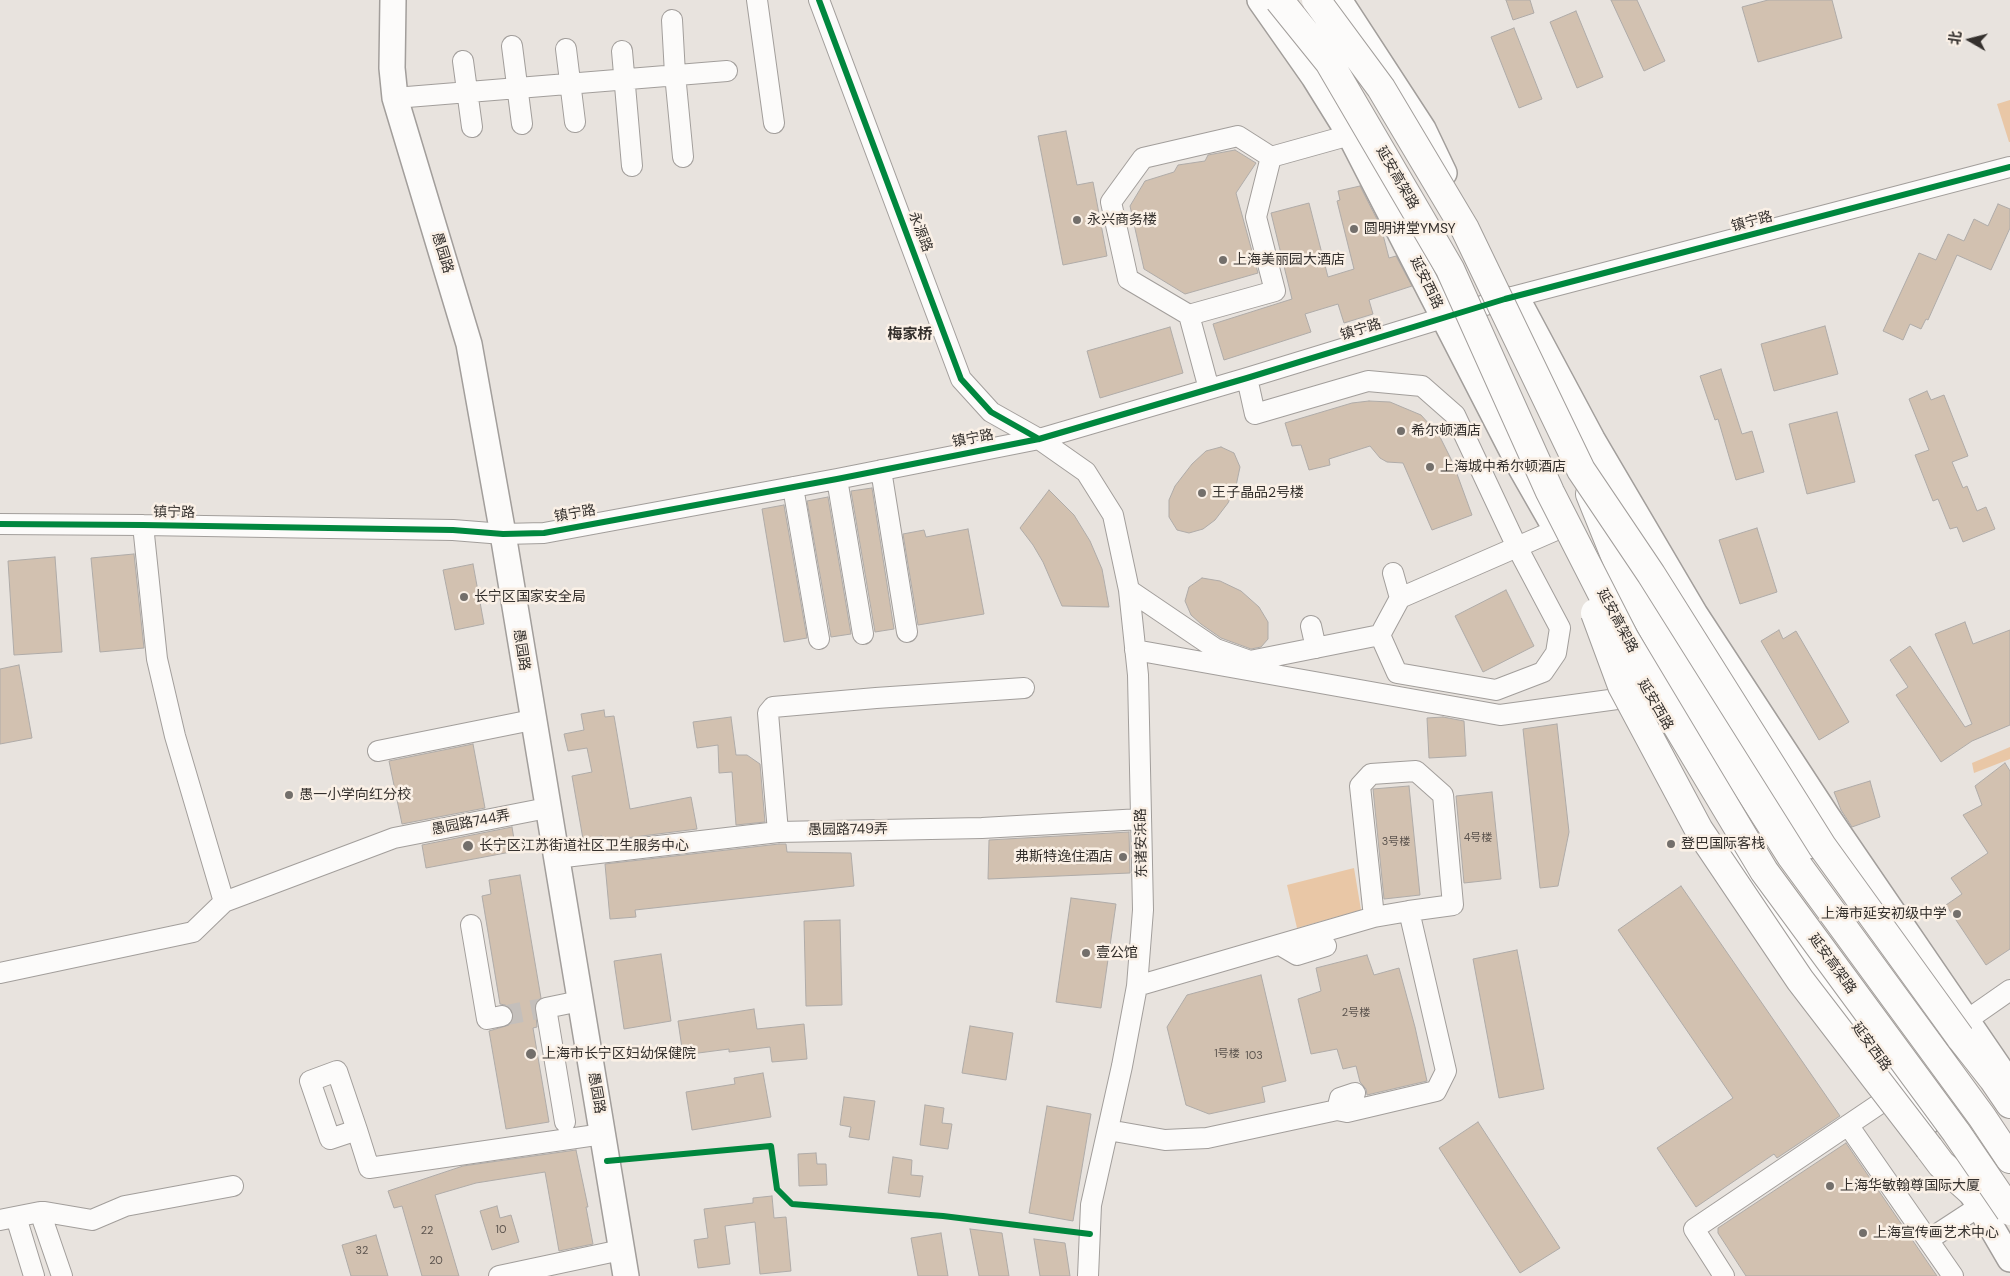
<!DOCTYPE html>
<html>
<head>
<meta charset="utf-8">
<style>
	body { margin:0 }
	#map { position:relative; width:2010px; height:1276px; overflow:hidden; background:#e8e3de; font-family:"DM Sans","Noto Sans SC",sans-serif }
	canvas { display:block }
	.north { position:absolute; left:1945px; top:15px; width:50px; height:50px; -webkit-text-stroke:4px #faf0e6; paint-order:stroke; rotate:278deg; font-size:14px; font-weight:700; line-height:20px; text-align:center; color:#34302d }
	.north::after { content:''; display:block; margin:auto; width:18px; height:22px; background:#34302d; clip-path:polygon(50% 0,100% 100%,50% 72%,0 100%) }
</style>
</head>
<body>
<div id="map">
<canvas width="2010" height="1276"></canvas>
<div class="north">北</div>
</div>
<script>
const ctx = document.querySelector('canvas').getContext('2d');
ctx.lineJoin = 'round';
function fillPath(path, color) { ctx.fillStyle = color; ctx.fill(path, 'evenodd'); }
const shape = rows => new Path2D(rows.map(r => 'M' + r).join(''));
function stroke(path, color, width, dash) { ctx.strokeStyle = color; ctx.lineWidth = width; ctx.lineCap = dash ? 'butt' : 'round'; ctx.setLineDash(dash || []); ctx.stroke(path); }
function drawText(font, color, halo, rows, align = 'center') {
  ctx.font = font + ' "DM Sans","Noto Sans SC",sans-serif'; ctx.lineWidth = 5; ctx.setLineDash([]); ctx.textBaseline = 'middle'; ctx.strokeStyle = halo; ctx.fillStyle = color; for (const [text, x, y, turn = 0] of rows) {
    ctx.save(); ctx.translate(x, y); ctx.rotate((+turn || 0) * Math.PI / 180); ctx.textAlign = isNaN(turn) ? turn : align; if (halo) ctx.strokeText(text, 0, 0); ctx.fillText(text, 0, 0); ctx.restore();
  }
}
fillPath(shape([
	[2010,100,2010,142,2009,142,1997,104],
	[2010,747,2010,759,1974,773,1972,763],
	[1354,868,1361,910,1297,928,1287,885]
]), '#e9c7a6');
const building = shape([
	[1506,0,1530,0,1534,13,1513,20,1506,0],
	[1611,0,1637,0,1665,61,1644,71,1611,0],
	[1768,0,1832,0,1842,38,1758,62,1742,7,1768,0],
	[1576,11,1603,77,1577,88,1550,22,1576,11],
	[1514,28,1542,99,1519,108,1491,37,1514,28],
	[1066,131,1077,185,1093,182,1107,256,1063,265,1038,136,1066,131],
	[1235,150,1256,163,1236,193,1258,273,1185,294,1144,269,1130,206,1145,181,1174,172,1178,165,1205,161,1208,155,1235,150],
	[1360,186,1381,227,1389,258,1396,256,1412,286,1369,300,1373,314,1344,323,1338,304,1305,314,1311,332,1224,360,1213,324,1292,299,1271,213,1309,203,1328,277,1354,269,1337,201,1340,200,1338,191,1360,186],
	[1998,204,2010,209,2010,228,1991,270,1957,255,1928,320,1926,319,1921,329,1910,324,1903,340,1883,331,1919,253,1936,260,1948,234,1964,241,1974,219,1988,226,1998,204],
	[1825,326,1838,374,1774,391,1761,344,1825,326],
	[1170,327,1183,373,1100,398,1087,351,1170,327],
	[1721,369,1742,434,1752,431,1764,472,1736,480,1718,419,1715,420,1700,376,1721,369],
	[1927,391,1931,400,1944,395,1968,456,1952,462,1963,488,1967,486,1977,511,1986,507,1995,529,1963,542,1957,527,1950,529,1938,499,1933,501,1915,455,1929,450,1909,399,1927,391],
	[1369,401,1390,402,1421,415,1439,435,1453,463,1472,515,1432,530,1403,463,1387,462,1380,458,1370,446,1329,459,1330,465,1309,470,1301,445,1292,446,1285,423,1352,403,1369,401],
	[1837,412,1855,482,1807,494,1789,424,1837,412],
	[1221,447,1234,453,1240,467,1236,486,1228,503,1215,520,1203,529,1189,533,1177,530,1169,517,1169,500,1175,486,1192,464,1206,451,1221,447],
	[872,488,894,629,875,632,851,491,872,488],
	[1049,490,1074,515,1090,541,1102,569,1109,607,1062,606,1043,562,1033,545,1020,528,1049,490],
	[828,497,851,634,831,637,807,501,828,497],
	[784,505,807,638,784,642,762,509,784,505],
	[1757,528,1777,592,1740,604,1719,540,1757,528],
	[968,529,984,614,918,625,903,534,924,530,926,537,968,529],
	[134,554,144,648,100,652,91,558,134,554],
	[55,557,62,652,14,655,8,561,55,557],
	[473,564,484,624,455,630,443,570,473,564],
	[1202,578,1220,581,1241,591,1259,607,1268,622,1268,639,1261,647,1251,649,1221,638,1201,624,1191,615,1185,601,1189,587,1202,578],
	[1506,590,1534,646,1483,672,1455,616,1506,590],
	[1965,622,1973,644,2010,630,2010,725,1972,741,1941,762,1896,695,1908,687,1890,660,1910,646,1965,727,1972,724,1935,634,1965,622],
	[1779,630,1783,639,1796,631,1849,722,1819,740,1761,641,1779,630],
	[19,665,32,738,0,744,0,669,19,665],
	[604,710,605,717,614,716,630,809,691,797,697,829,603,841,602,836,583,839,572,776,592,772,587,748,568,751,564,734,584,730,581,714,604,710],
	[731,717,736,755,747,755,760,764,765,822,736,825,732,772,719,773,718,745,697,748,693,722,731,717],
	[1443,717,1464,721,1466,756,1429,758,1427,718,1443,717],
	[1557,724,1569,832,1558,886,1540,888,1523,729,1557,724],
	[473,744,485,808,402,824,389,761,473,744],
	[2005,763,2010,771,2010,949,1986,965,1946,905,1962,894,1951,878,1988,853,1963,815,1982,805,1975,786,2005,763],
	[1870,781,1880,817,1852,827,1841,810,1834,792,1870,781],
	[1409,786,1420,895,1384,899,1373,789,1409,786],
	[1492,792,1501,879,1464,883,1456,796,1492,792],
	[512,827,516,851,426,868,422,845,512,827],
	[1129,832,1130,873,988,879,989,840,1129,832],
	[779,844,786,844,787,852,851,853,854,886,635,910,636,917,610,919,605,864,779,844],
	[520,875,541,998,535,1004,537,1027,533,1028,549,1122,506,1129,489,1031,509,1025,513,1020,514,1014,511,1008,505,1005,500,1004,482,896,491,894,489,880,520,875],
	[1681,886,1840,1116,1777,1158,1774,1154,1696,1207,1657,1148,1733,1098,1618,930,1681,886],
	[1071,898,1116,904,1101,1008,1056,1002,1071,898],
	[840,920,842,1005,806,1006,804,921,840,920],
	[1517,950,1544,1089,1499,1098,1473,959,1517,950],
	[661,954,671,1021,624,1029,614,961,661,954],
	[1367,955,1374,975,1399,968,1415,1027,1427,1081,1367,1095,1366,1089,1360,1082,1356,1066,1343,1069,1337,1049,1311,1054,1298,999,1321,991,1316,968,1367,955],
	[1261,975,1286,1081,1262,1087,1265,1102,1209,1114,1186,1105,1167,1027,1187,995,1261,975],
	[754,1009,757,1029,804,1024,807,1059,772,1062,770,1047,729,1052,729,1049,683,1055,678,1021,754,1009],
	[970,1026,1013,1033,1006,1080,962,1073,970,1026],
	[763,1073,771,1117,692,1130,686,1092,735,1084,734,1078,763,1073],
	[844,1097,875,1101,869,1140,849,1137,851,1127,840,1125,844,1097],
	[925,1105,944,1108,942,1123,952,1124,948,1149,920,1145,925,1105],
	[1047,1106,1091,1114,1073,1221,1029,1213,1047,1106],
	[1478,1122,1560,1248,1520,1273,1439,1148,1478,1122],
	[1846,1143,1937,1276,1746,1276,1718,1233,1718,1228,1846,1143],
	[576,1150,588,1207,586,1207,593,1244,559,1251,545,1172,476,1183,435,1195,459,1276,422,1276,402,1206,394,1208,388,1191,463,1166,576,1150],
	[816,1153,817,1164,826,1164,827,1185,799,1186,798,1154,816,1153],
	[893,1157,912,1160,911,1175,923,1176,920,1197,888,1193,893,1157],
	[772,1196,774,1218,786,1217,791,1271,760,1274,755,1222,725,1226,730,1264,698,1268,694,1240,708,1238,704,1209,753,1203,753,1198,772,1196],
	[497,1206,500,1218,511,1215,519,1242,492,1250,480,1211,497,1206],
	[970,1229,1002,1233,1009,1276,979,1276,970,1229],
	[941,1233,948,1276,918,1276,911,1238,941,1233],
	[376,1235,388,1276,351,1276,342,1245,376,1235],
	[1034,1239,1065,1243,1070,1276,1040,1276,1034,1239]
]);
fillPath(building, '#d2c1b0');
stroke(building, '#afaba8', 1);
stroke(shape([
	[502,1016,543,1008]
]), '#c4bfbb', 20, [20, 10]);
const minor = shape([
	[757,0,774,123],
	[819,0,961,379,991,412,1039,439,1086,472,1113,515,1129,590,1138,675,1143,910,1137,986,1122,1066,1091,1205,1088,1276],
	[672,20,675,74,683,157],
	[512,46,522,124],
	[566,49,575,122],
	[622,51,632,166],
	[463,61,472,127],
	[395,98,727,71],
	[1189,315,1275,291,1256,217,1271,157,1350,135],
	[1247,378,1255,414,1368,381,1422,386,1455,415,1517,547,1560,628,1556,653,1543,672,1496,690,1397,673,1380,635],
	[1209,389,1189,315,1128,279,1111,202,1143,158,1238,136,1271,157],
	[881,470,907,632],
	[837,479,863,634],
	[793,487,819,639],
	[0,524,143,525,453,530,503,534,544,533,837,479,1039,439,1247,378,1505,299,2010,167],
	[1393,573,1400,598],
	[1129,590,1216,649,1250,661,1380,635,1400,598,1556,530],
	[1311,626,1316,648],
	[1135,650,1500,715,1639,696],
	[378,751,532,720],
	[778,832,768,713,773,707,876,698,1024,688],
	[556,858,778,832,982,828,1141,819],
	[224,902,394,838,547,808],
	[1374,917,1360,786,1371,774,1416,771,1443,795,1453,905,1409,911],
	[471,925,487,1019,502,1016],
	[1280,945,1297,955,1326,946],
	[0,973,193,932,224,902,175,736,157,659,143,525],
	[1967,1020,2010,990],
	[1337,1110,1340,1098,1355,1093],
	[565,1122,546,1008,580,1001],
	[1848,1125,1953,1276],
	[357,1130,330,1139,310,1081,337,1071,357,1130,369,1168,603,1134],
	[1108,1130,1165,1140,1207,1138,1337,1110,1347,1112,1436,1091,1446,1071,1409,911,1374,917,1137,986],
	[40,1212,45,1212,92,1220,125,1206,233,1186],
	[16,1217,34,1276],
	[0,1220,40,1212,62,1276],
	[1928,1240,1980,1206],
	[499,1276,621,1250],
	[1724,1276,1694,1229,1900,1090]
]);
const major = shape([
	[393,0,392,68,395,98,469,344,503,534,626,1276],
	[1260,0,1314,77,1350,135,1521,468,1553,524],
	[1339,0,1423,129,1444,173],
	[1505,299,1522,308,1592,439,1695,614,1827,816,2002,1072],
	[1673,637,1738,750,1809,846],
	[1741,857,1774,914,1926,1123],
	[1961,1175,2010,1259]
]);
const highway = shape([
	[1590,494,1624,578,1702,716,1791,856,1982,1117,2010,1159],
	[1960,1037,1993,1079,2010,1104],
	[1929,1148,1941,1164,1972,1192]
]);
stroke(minor, '#a29e9b', 22);
stroke(major, '#a29e9b', 28);
stroke(highway, '#a29e9b', 30);
stroke(minor, '#fcfbfa', 20);
stroke(major, '#fcfbfa', 25);
stroke(highway, '#fcfbfa', 28);
const highwayBridge = shape([
	[1279,0,1329,62,1450,269,1550,492,1625,639,1764,871,1956,1132,2010,1211],
	[1316,0,1381,88,1465,229,1581,470,1651,574,1822,846,1960,1037],
	[1595,613,1622,686,1699,830,1800,980,1929,1148]
]);
stroke(highwayBridge, '#a29e9b', 30, []);
stroke(highwayBridge, '#fcfbfa', 28);
stroke(shape([
	[819,0,961,379,991,412,1039,439],
	[0,524,143,525,453,530,503,534,544,533,837,479,1039,439,1247,378,1505,299,2010,167],
	[607,1161,771,1146,777,1189,792,1204,943,1216,1090,1234]
]), '#00873e', 6);
for (const [x, y, r, color] of [
	[1077,220,5,"#736f6b"],
	[1354,229,5,"#736f6b"],
	[1223,260,5,"#736f6b"],
	[1401,431,5,"#736f6b"],
	[1430,467,5,"#736f6b"],
	[1202,493,5,"#736f6b"],
	[464,597,5,"#736f6b"],
	[289,795,5,"#736f6b"],
	[1671,844,5,"#736f6b"],
	[468,846,6,"#736f6b"],
	[1123,857,5,"#736f6b"],
	[1957,914,5,"#736f6b"],
	[1086,953,5,"#736f6b"],
	[531,1054,6,"#736f6b"],
	[1830,1186,5,"#736f6b"],
	[1863,1233,5,"#736f6b"]
]) { const dot = new Path2D(); dot.arc(x, y, r, 0, 2 * Math.PI); ctx.fillStyle = color; ctx.fill(dot); stroke(dot, '#faf0e6', 2); }
drawText('11px', '#5c544e', null, [
	["4号楼",1478,838],
	["3号楼",1396,842],
	["2号楼",1356,1013],
	["1号楼",1227,1054],
	["103",1254,1056],
	["10",501,1230],
	["22",427,1231],
	["32",362,1251],
	["20",436,1261]
]);
drawText('14px', '#34302d', '#faf0e6', [
	["延安高架路",1397,178,60],
	["镇宁路",1752,222,-15],
	["永源路",920,232,69],
	["愚园路",442,253,73],
	["延安西路",1426,283,64],
	["镇宁路",1361,330,-17],
	["镇宁路",973,439,-11],
	["镇宁路",174,513,1],
	["镇宁路",575,514,-10],
	["延安高架路",1617,621,62],
	["愚园路",521,650,81],
	["延安西路",1655,705,60],
	["愚园路744弄",471,823,-11],
	["愚园路749弄",848,830,-1],
	["东诸安浜路",1142,843,-91],
	["延安高架路",1832,964,54],
	["延安西路",1871,1047,54],
	["愚园路",596,1093,80]
]);
drawText('14px', '#34302d', '#faf0e6', [
	["永兴商务楼",1087,220],
	["圆明讲堂YMSY",1364,229],
	["上海美丽园大酒店",1233,260],
	["希尔顿酒店",1411,431],
	["上海城中希尔顿酒店",1440,467],
	["王子晶品2号楼",1212,493],
	["长宁区国家安全局",474,597],
	["愚一小学向红分校",299,795],
	["登巴国际客栈",1681,844],
	["长宁区江苏街道社区卫生服务中心",479,846],
	["弗斯特逸住酒店",1113,857,"right"],
	["上海市延安初级中学",1947,914,"right"],
	["壹公馆",1096,953],
	["上海市长宁区妇幼保健院",542,1054],
	["上海华敏翰尊国际大厦",1840,1186],
	["上海宣传画艺术中心",1873,1233]
], 'left');
drawText('bold 15px', '#34302d', '#faf0e6', [
	["梅家桥",910,335]
]);
</script>
</body>
</html>
